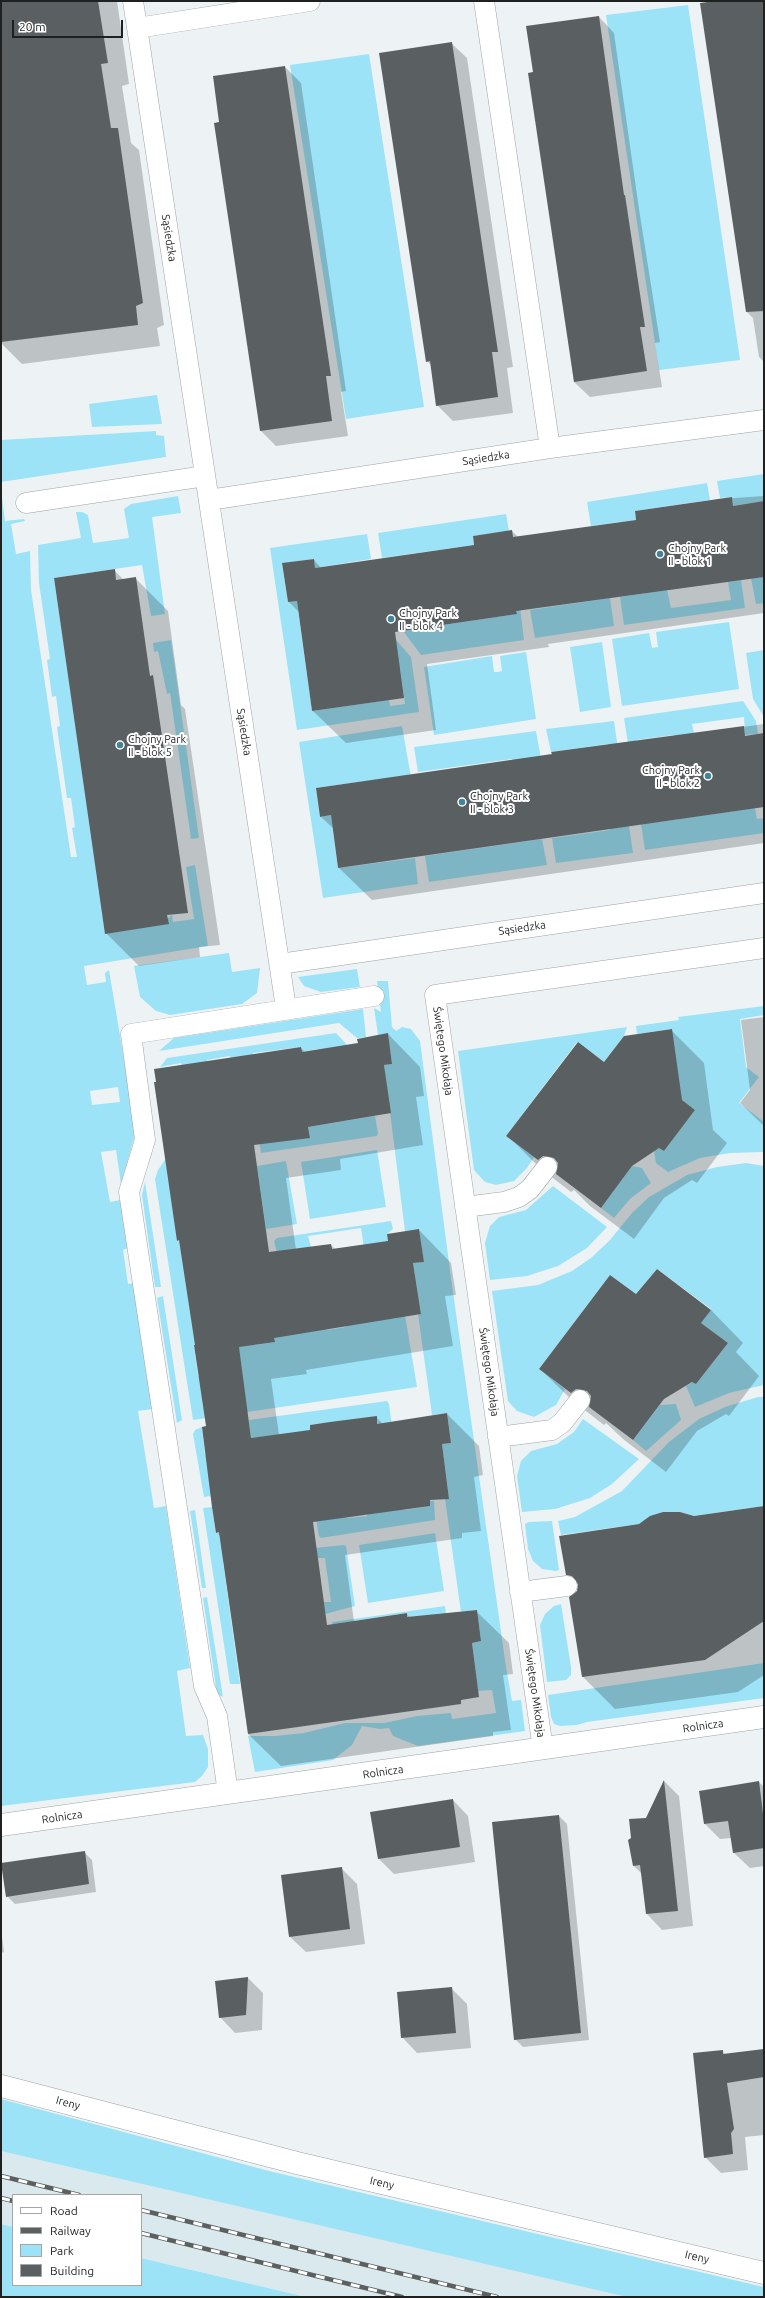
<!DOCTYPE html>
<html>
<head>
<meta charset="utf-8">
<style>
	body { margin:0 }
	#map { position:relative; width:765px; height:2298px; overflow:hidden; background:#edf3f5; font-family:Ubuntu,sans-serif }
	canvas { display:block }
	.frame { position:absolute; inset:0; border:2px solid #1f2121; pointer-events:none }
	.legend { position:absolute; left:12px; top:2194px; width:130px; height:92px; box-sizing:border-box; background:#fff; border:1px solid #a5a6a6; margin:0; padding:5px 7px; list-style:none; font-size:12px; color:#1f2121 }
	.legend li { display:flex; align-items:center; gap:8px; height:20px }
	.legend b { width:20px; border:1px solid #a5a6a6 }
	.scale { position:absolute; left:12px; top:20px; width:111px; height:18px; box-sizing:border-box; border:2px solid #1f2121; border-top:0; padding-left:5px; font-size:12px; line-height:14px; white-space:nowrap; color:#1f2121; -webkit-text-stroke:3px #fff; paint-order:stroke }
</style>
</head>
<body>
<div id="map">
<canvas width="765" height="2298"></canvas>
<div class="frame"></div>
<ul class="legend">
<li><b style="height:5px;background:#fff"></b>Road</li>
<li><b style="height:5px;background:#5d6061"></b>Railway</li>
<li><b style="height:11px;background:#9de3f7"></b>Park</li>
<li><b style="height:11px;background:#5a5f61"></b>Building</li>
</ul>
<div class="scale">20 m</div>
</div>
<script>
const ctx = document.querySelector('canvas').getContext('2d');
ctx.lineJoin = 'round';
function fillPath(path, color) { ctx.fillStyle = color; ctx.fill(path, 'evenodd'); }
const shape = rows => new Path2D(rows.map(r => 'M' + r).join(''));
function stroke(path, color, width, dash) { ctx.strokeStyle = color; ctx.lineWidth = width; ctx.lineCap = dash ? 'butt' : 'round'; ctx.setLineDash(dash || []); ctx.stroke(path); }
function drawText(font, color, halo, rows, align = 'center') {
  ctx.font = font + ' Ubuntu,sans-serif'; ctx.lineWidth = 4; ctx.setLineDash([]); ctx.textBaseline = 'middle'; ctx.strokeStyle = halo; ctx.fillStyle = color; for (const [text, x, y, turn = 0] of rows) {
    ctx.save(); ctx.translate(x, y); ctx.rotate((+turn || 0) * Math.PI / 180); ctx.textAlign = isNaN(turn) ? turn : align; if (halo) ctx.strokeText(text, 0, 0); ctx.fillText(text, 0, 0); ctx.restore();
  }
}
fillPath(shape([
	[1,2151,579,2285,627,2297,306,2297,141,2258,141,2195,13,2195,13,2227,1,2224]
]), '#dae9ed');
fillPath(shape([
	[688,5,740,360,659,370,606,15],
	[369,54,424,407,346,419,290,65],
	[157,395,162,424,92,427,89,404],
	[156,431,156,435,164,436,166,457,1,482,1,440],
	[764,474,764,501,733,506,732,497,720,498,717,481],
	[707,483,710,500,635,511,636,520,591,526,587,502],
	[1,490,5,521,24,519,25,521,11,524,16,554,30,551,31,590,71,857,77,857,72,828,75,827,71,798,67,798,57,727,60,726,56,696,52,697,47,660,50,659,39,583,38,545,81,538,76,512,82,512,88,515,93,543,129,538,124,509,131,504,178,496,181,513,152,517,165,614,151,616,142,565,54,578,106,933,168,924,168,918,172,915,173,922,194,919,186,867,195,865,208,946,84,966,87,985,106,982,105,973,109,970,136,1131,121,1184,116,1150,101,1152,110,1202,121,1200,128,1248,123,1250,128,1284,134,1283,152,1409,138,1411,154,1508,166,1506,190,1668,177,1671,186,1736,203,1735,208,1749,208,1767,202,1776,195,1782,1,1806],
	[118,1087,120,1102,92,1105,90,1091],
	[506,514,509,531,473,536,474,545,382,558,378,533],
	[367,534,371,559,315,568,314,559,282,564,288,602,297,601,312,711,389,700,390,706,405,704,400,669,390,633,411,657,419,712,297,730,270,548],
	[764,577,764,603,756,604,751,578],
	[741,580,745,608,624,625,620,597,667,590,671,608,731,600,728,582],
	[519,598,524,640,421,655,403,631,516,614,514,600],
	[610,598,614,626,535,638,530,610],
	[729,622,739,689,622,706,612,639,649,633,652,648,658,647,656,632],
	[171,640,199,838,191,839,170,693,167,694,158,651,154,652,153,643],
	[602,642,611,707,580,712,570,647],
	[764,650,764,717,753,699,746,653],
	[526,652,536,719,434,735,424,667,492,656,494,672,498,672,502,671,500,656],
	[743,701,756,721,758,734,745,735,744,717,692,724,694,733,675,745,674,735,636,740,635,789,624,718],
	[614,721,633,853,556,863,552,838,610,830,602,771,611,769,608,744,551,752,546,729],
	[402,726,412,783,381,779,316,788,320,817,331,815,338,868,415,858,418,884,323,898,299,742],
	[536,731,542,764,514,768,512,759,418,772,414,747],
	[637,798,658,822,755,808,757,819,764,818,764,833,645,850],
	[542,839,547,865,429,882,425,856],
	[229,953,232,972,260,968,257,993,242,1004,170,1015,156,1011,140,997,134,966],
	[357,969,360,987,321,992,304,986,298,977],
	[377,981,388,981,392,1027,396,1031,402,1027,411,1029,420,1041,451,1278,506,1667,512,1701,521,1700,525,1731,418,1746,393,1736,389,1728,380,1729,362,1726,352,1745,333,1760,255,1772,248,1736,275,1736,304,1733,345,1723,384,1723,417,1716,451,1713,452,1719,496,1713,492,1690,478,1691,472,1643,481,1641,477,1610,461,1612,445,1499,449,1499,442,1444,451,1443,447,1413,432,1415,418,1314,421,1313,413,1263,424,1262,419,1230,405,1231,384,1065,392,1064,388,1034,378,1035,374,1008,381,1012],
	[764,1006,764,1015,740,1019,746,1067,759,1077,739,1103,764,1122,764,1152,730,1153,700,1158,668,1172,656,1163,654,1151,659,1148,664,1151,695,1110,669,1090,671,1029,637,1034,636,1026,679,1020,678,1017],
	[363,1009,366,1037,357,1038,339,1023,159,1051,174,1038],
	[627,1027,624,1036,604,1062,577,1042,506,1136,534,1157,527,1168,514,1181,496,1185,485,1182,474,1170,458,1051],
	[336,1033,350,1048,319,1053,318,1049,302,1052,301,1047,253,1053,254,1062,235,1091,230,1056,207,1060,209,1070,183,1073,181,1063,160,1067,167,1058],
	[375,1116,378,1133,377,1136,261,1153,258,1135,310,1137,308,1127],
	[173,1148,177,1241,186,1240,202,1344,194,1345,198,1376,242,1370,237,1337,255,1345,274,1342,270,1309,325,1322,327,1330,346,1327,345,1319,405,1315,417,1387,193,1420,155,1179,158,1170],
	[377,1150,386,1207,310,1219,301,1162],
	[286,1161,297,1224,266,1229,257,1166],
	[746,1163,764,1166,764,1385,729,1393,695,1407,686,1386,693,1382,696,1384,728,1343,701,1323,711,1309,657,1269,636,1294,610,1275,539,1369,565,1389,556,1405,534,1417,517,1411,508,1401,492,1291,538,1285,572,1271,591,1258,610,1240,632,1213,649,1197,687,1175,717,1167],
	[632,1166,642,1168,651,1183,630,1199,614,1218,601,1208],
	[145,1182,161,1287,155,1287,142,1195],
	[553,1186,607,1227,587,1248,558,1266,527,1276,490,1280,485,1243,490,1226,499,1217,526,1210],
	[391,1221,393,1229,387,1234,389,1245,364,1248,361,1228,308,1236,311,1247,277,1253,274,1241,277,1238],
	[163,1296,182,1420,177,1423,157,1298],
	[758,1397,764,1397,764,1506,694,1516,680,1512,663,1512,639,1524,561,1535,558,1521,575,1517,622,1491,669,1442,699,1419,725,1407],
	[387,1401,389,1404,392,1427,378,1429,377,1417,310,1425,310,1432,251,1438,249,1420],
	[676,1404,681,1420,646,1451,633,1440,660,1405],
	[583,1419,639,1459,612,1484,590,1498,555,1509,522,1512,517,1476,521,1461,531,1451,557,1444,574,1432],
	[202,1427,205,1455,214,1455,217,1481,209,1482,211,1496,204,1497,193,1434,195,1430],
	[430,1501,434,1501,435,1520,321,1538,319,1536,315,1514,346,1510,347,1518,367,1516,366,1506,406,1510,430,1506],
	[212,1507,216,1533,226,1532,230,1559,223,1561,240,1684,230,1684,203,1508],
	[195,1510,206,1588,202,1588,190,1511],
	[552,1521,559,1570,556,1571,542,1569,533,1561,528,1549,525,1524,529,1522],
	[435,1533,444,1591,368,1603,359,1545],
	[343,1545,346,1546,355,1606,325,1614,324,1602,331,1602,325,1558,317,1558,315,1548],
	[207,1597,223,1697,217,1694,203,1598],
	[561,1604,571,1667,571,1675,566,1680,547,1682,540,1625,545,1614,554,1606],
	[445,1606,446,1614,408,1621,407,1613,340,1623,341,1632,334,1633,332,1622],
	[764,1663,764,1698,587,1722,577,1725,560,1726,554,1724,551,1717,548,1695],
	[1,2099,269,2171,764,2287,764,2297,627,2297,1,2151],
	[1,2224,13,2227,13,2285,141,2285,141,2258,306,2297,1,2297]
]), '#9de3f7');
fillPath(shape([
	[1,1,117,1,129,84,122,86,131,143,139,150,164,325,157,328,160,346,22,364,1,343],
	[723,1,764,1,764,362,759,357,753,318,747,312,702,4],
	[599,17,614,33,639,209,660,342,655,343,662,387,590,397,574,382,534,73],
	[451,43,467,58,513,367,507,368,513,413,453,421,437,405,432,366,427,361],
	[285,67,301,83,346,391,341,392,348,436,276,446,261,431],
	[764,496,764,613,548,644,549,647,427,664,436,730,346,743,313,711,299,612,289,602,314,560,321,568,475,546,512,531,518,537,637,521,720,499],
	[114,570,124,580,135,578,168,611,181,705,185,709,220,945,199,947,200,957,139,966,106,933],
	[764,724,764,843,372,900,339,868,334,829,321,817,553,755,553,753],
	[764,1017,764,1126,740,1103,750,1090,741,1020],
	[671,1030,704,1063,713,1130,727,1143,697,1183,692,1180,664,1198,634,1239,590,1206,574,1190,571,1192,540,1168,508,1136,604,1063],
	[388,1034,420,1067,424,1096,416,1097,423,1145,340,1159,341,1170,286,1178,296,1250,331,1245,336,1250,390,1242,419,1230,451,1263,456,1295,445,1296,453,1346,306,1370,307,1374,271,1379,279,1435,311,1431,376,1417,383,1424,447,1414,479,1446,483,1475,474,1477,481,1531,462,1533,462,1538,345,1555,354,1622,407,1614,410,1618,476,1611,509,1643,513,1674,503,1675,511,1730,493,1732,493,1736,281,1766,248,1734,220,1536,217,1532,207,1427,196,1346,181,1243,178,1240,301,1048,305,1052,359,1044],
	[711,1310,743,1343,736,1352,759,1376,729,1416,726,1414,697,1431,666,1472,623,1439,606,1423,604,1425,573,1401,540,1369],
	[764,1507,764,1675,738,1692,615,1709,583,1677,570,1598,578,1591,579,1586,567,1574,694,1517],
	[664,1781,679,1796,693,1926,662,1930,647,1914,642,1874,634,1866,646,1818],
	[759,1782,764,1787,764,1866,750,1868,734,1853,732,1838,720,1839,705,1824],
	[453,1800,468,1816,475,1862,394,1874,378,1858],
	[559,1816,567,1824,589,2040,523,2047,515,2039],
	[84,1852,92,1860,96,1892,15,1904,7,1896],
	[341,1868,357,1884,365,1944,306,1952,290,1937],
	[1,1929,4,1952,1,1953],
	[248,1978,263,1993,262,2030,235,2033,220,2017],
	[451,1988,467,2004,471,2048,417,2053,402,2037],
	[764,2050,764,2135,745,2137,748,2170,721,2173,705,2157,722,2051,726,2055]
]), '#0003');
fillPath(shape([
	[1,1,98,1,108,63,101,64,111,128,118,128,143,303,136,306,138,325,1,342],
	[715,1,764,1,764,311,746,312,700,3],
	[599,16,624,195,625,195,645,327,640,327,647,371,574,382,528,73,533,72,526,26],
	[452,42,498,352,492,352,498,397,436,406,430,361,426,362,379,53],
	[285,66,331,376,326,376,332,421,260,431,214,123,219,122,213,76],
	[732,497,733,506,764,501,764,577,516,611,517,614,395,632,404,698,312,711,297,601,288,602,282,563,314,559,315,568,474,545,473,536,512,530,513,537,636,520,635,511],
	[115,569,116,580,136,577,150,676,153,675,188,913,167,915,169,924,105,934,54,578],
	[744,726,745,736,764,733,764,807,338,868,331,815,320,817,316,788,552,754,551,752],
	[672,1029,682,1100,695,1110,664,1151,659,1148,632,1166,601,1208,556,1174,558,1163,554,1158,543,1156,538,1160,506,1136,578,1042,604,1062,624,1036],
	[388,1033,392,1064,384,1065,391,1113,308,1127,310,1138,254,1145,269,1252,331,1244,332,1249,388,1241,387,1234,419,1229,424,1262,413,1263,421,1314,274,1338,275,1342,239,1347,251,1438,310,1430,310,1425,330,1422,377,1416,377,1424,447,1413,451,1443,442,1444,449,1499,430,1500,430,1506,313,1522,327,1625,407,1613,407,1617,477,1610,481,1641,472,1643,479,1697,461,1700,461,1704,248,1734,219,1532,216,1533,212,1507,202,1427,206,1426,194,1345,195,1345,179,1240,177,1241,154,1082,156,1082,154,1069,301,1047,302,1052,358,1043,357,1039],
	[657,1269,711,1310,701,1323,728,1343,696,1384,692,1382,664,1399,633,1440,589,1407,591,1396,587,1391,576,1389,571,1393,539,1369,610,1275,636,1294],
	[764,1506,764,1621,705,1660,582,1677,569,1597,577,1591,578,1584,572,1576,566,1575,559,1536,639,1524,650,1516,663,1512,680,1512,694,1516],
	[664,1780,678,1911,646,1914,640,1865,633,1866,628,1840,631,1838,629,1819,646,1818],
	[759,1781,764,1822,764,1848,733,1853,728,1821,704,1824,699,1791],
	[453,1799,460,1847,378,1859,370,1812],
	[559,1815,581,2033,514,2040,492,1822],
	[85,1851,89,1884,6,1897,1,1863],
	[342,1867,350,1929,289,1937,281,1875],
	[248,1977,246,2015,219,2018,215,1981],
	[452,1987,456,2033,401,2038,397,1992],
	[764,2049,764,2077,727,2083,734,2129,731,2133,733,2154,704,2158,693,2053,723,2050,723,2054]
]), '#5a5f61');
const service = shape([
	[133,1,286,1008],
	[484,1,550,448],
	[137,28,310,1],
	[209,500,550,448,764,420],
	[26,503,205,476],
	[280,964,764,893],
	[465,1207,504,1202,519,1197,530,1189,547,1167],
	[498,1437,552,1430,562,1423,580,1400],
	[520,1592,567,1586],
	[543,1749,435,995,764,948],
	[228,1793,217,1716,204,1686,129,1192,145,1140,131,1034,374,996]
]);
const minor = shape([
	[1,1825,764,1717],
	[1,2086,297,2163,764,2273]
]);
stroke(service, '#9da3a4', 21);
stroke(minor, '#9da3a4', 23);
stroke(service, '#fff', 20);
stroke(minor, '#fff', 22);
const rail = shape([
	[1,2176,79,2195],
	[1,2198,13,2201],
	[141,2210,497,2297],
	[141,2233,402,2297]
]);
stroke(rail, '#5d6061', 4.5);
stroke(rail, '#fff', 3, [9]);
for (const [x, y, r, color] of [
	[660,554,4,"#438597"],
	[391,619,4,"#438597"],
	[120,745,4,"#438597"],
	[708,776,4,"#438597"],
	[462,802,4,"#438597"]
]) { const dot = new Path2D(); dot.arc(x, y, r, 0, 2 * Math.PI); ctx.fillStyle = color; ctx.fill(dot); stroke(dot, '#fff', 1.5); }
drawText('11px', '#1f2121', '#fff', [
	["Sąsiedzka",169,238,81],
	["Sąsiedzka",486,458,-9],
	["Sąsiedzka",244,732,81],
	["Sąsiedzka",522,928,-8],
	["Świętego Mikołaja",443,1051,82],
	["Świętego Mikołaja",489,1372,82],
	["Świętego Mikołaja",535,1693,82],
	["Rolnicza",703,1726,-8],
	["Rolnicza",383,1772,-8],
	["Rolnicza",62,1817,-8],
	["Ireny",68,2103,15],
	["Ireny",382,2183,13],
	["Ireny",697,2257,13]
]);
drawText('11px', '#1f2121', '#fff', [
	["Chojny Park",668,548],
	["II - blok 1",668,561],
	["Chojny Park",399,613],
	["II - blok 4",399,626],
	["Chojny Park",128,739],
	["II - blok 5",128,752],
	["Chojny Park",700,770,"right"],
	["II - blok 2",700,783,"right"],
	["Chojny Park",470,796],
	["II - blok 3",470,809]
], 'left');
</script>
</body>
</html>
